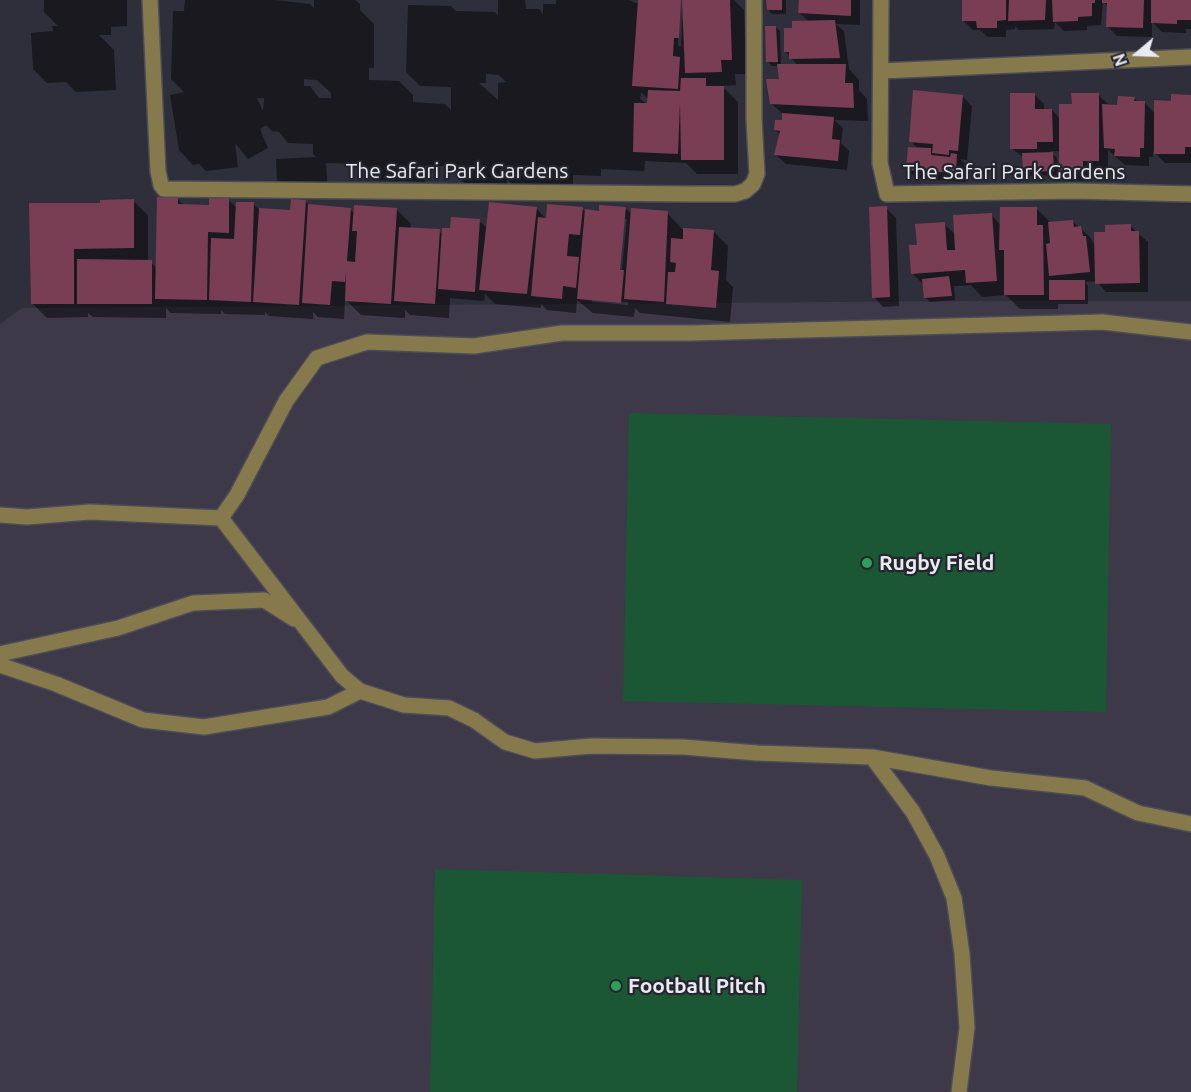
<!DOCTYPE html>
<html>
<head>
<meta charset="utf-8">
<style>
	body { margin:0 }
	#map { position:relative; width:1191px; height:1092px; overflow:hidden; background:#2f2f3b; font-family:Ubuntu,sans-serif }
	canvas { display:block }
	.north { position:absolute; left:1107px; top:24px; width:60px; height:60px; -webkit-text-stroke:4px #252530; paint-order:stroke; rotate:251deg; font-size:16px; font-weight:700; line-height:24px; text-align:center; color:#e9eaf1 }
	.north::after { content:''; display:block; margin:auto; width:21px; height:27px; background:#e9eaf1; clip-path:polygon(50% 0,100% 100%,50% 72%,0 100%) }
</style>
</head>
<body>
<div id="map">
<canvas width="1191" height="1092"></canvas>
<div class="north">N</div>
</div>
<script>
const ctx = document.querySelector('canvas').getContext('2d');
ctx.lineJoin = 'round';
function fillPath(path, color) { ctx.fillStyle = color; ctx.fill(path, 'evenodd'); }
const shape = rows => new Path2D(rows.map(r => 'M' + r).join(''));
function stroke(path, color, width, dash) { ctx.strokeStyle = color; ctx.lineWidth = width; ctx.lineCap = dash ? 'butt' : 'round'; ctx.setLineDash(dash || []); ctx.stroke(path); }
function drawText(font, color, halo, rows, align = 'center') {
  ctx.font = font + ' Ubuntu,sans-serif'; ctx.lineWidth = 4.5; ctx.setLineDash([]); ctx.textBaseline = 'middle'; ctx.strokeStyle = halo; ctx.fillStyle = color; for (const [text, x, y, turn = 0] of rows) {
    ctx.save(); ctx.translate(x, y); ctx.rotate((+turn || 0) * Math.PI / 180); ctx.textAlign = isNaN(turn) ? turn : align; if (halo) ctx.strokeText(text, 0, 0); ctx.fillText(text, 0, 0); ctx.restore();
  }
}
fillPath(shape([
	[964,301,1191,301,1191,1092,0,1092,0,324,22,308]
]), '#3d3949');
fillPath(shape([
	[629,413,1111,424,1106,712,623,701],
	[435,869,802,880,797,1092,430,1092]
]), '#1b5734');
fillPath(shape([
	[44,0,127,0,127,26,111,27,111,35,99,35,114,50,116,90,76,92,66,82,47,83,33,69,31,33,53,31,52,26,58,26,44,12],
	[185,0,275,0,310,4,314,8,314,0,355,0,360,4,360,10,374,24,374,68,369,68,369,80,399,81,413,95,413,102,445,104,451,110,451,87,420,86,406,72,408,5,451,6,456,11,495,12,498,15,498,0,525,0,526,9,539,9,543,14,543,4,556,4,556,0,628,0,639,4,640,0,680,0,678,46,681,46,683,0,734,0,744,10,746,74,735,74,736,85,722,86,738,102,738,174,697,174,686,163,645,161,644,171,601,169,601,176,573,175,573,186,513,185,507,179,507,190,470,189,456,175,456,166,425,166,425,182,378,180,364,164,326,163,328,192,277,185,276,159,316,157,313,154,313,144,288,143,279,132,272,131,266,125,260,129,268,148,248,159,235,143,238,167,206,171,199,164,193,165,179,150,170,95,184,92,171,79,173,11,184,11],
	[486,74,499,75,506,82,498,83,498,100,479,83,486,83],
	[304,79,317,80,331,93,331,98,319,98,310,86,304,86],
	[641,92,649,100,649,105,640,99],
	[257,98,264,98,263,111],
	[768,0,786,0,786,14,772,14,768,10],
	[801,0,860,0,860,25,836,24,844,31,849,69,859,80,859,90,867,99,868,121,834,120,843,128,841,143,849,151,847,170,786,164,776,155,781,135,775,130,783,122,784,115,771,103,781,80,779,66,772,66,768,62,776,27,780,31,781,66,798,66,786,52,809,22,800,13],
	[963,0,1191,0,1191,29,1186,29,1186,33,1162,32,1152,22,1152,37,1117,36,1107,26,1108,6,1103,2,1101,25,1087,26,1087,30,1064,31,1055,22,1054,29,1019,30,1015,26,1015,29,1006,30,1006,37,988,37,980,30,973,30,964,21],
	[1034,94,1044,104,1044,111,1052,110,1060,119,1073,106,1098,95,1108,104,1119,106,1134,98,1139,103,1145,103,1155,114,1172,102,1191,96,1191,163,1165,163,1153,151,1153,157,1149,157,1149,166,1125,165,1108,150,1108,170,1092,170,1092,180,1070,181,1061,171,1060,151,1050,151,1057,158,1058,175,1028,176,1024,171,1023,157,1011,148],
	[962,96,972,106,967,160,960,159,966,165,965,182,917,179,908,170,918,149,911,141],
	[178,199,184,206,210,207,228,200,237,208,253,204,261,211,291,211,305,201,310,206,350,209,355,214,396,209,411,224,410,229,439,231,443,235,479,221,488,229,537,209,547,220,582,209,587,213,626,209,632,215,667,213,682,229,714,232,728,246,726,280,733,287,730,322,640,313,635,308,634,317,593,313,577,300,576,313,547,310,541,304,541,308,495,304,485,294,484,301,450,298,449,318,410,315,405,310,405,318,361,315,345,299,344,319,318,317,313,312,313,319,269,316,265,312,265,315,225,314,221,310,221,314,171,313,166,308,166,318,93,317,88,313,88,317,47,318,32,303,101,204,133,201,148,215,148,261,157,268],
	[624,219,627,219,621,278,618,277],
	[592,299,628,302,628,305,592,302],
	[886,208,896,218,899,306,883,307,874,297],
	[1037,209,1052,224,1073,222,1090,237,1096,248,1106,234,1130,226,1148,242,1148,292,1106,292,1096,281,1085,282,1088,286,1088,304,1058,304,1058,309,1020,309,1006,295,982,297,971,285,954,286,955,300,930,302,926,298,924,285,913,274,918,246,944,224,956,235,991,215,1001,225]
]), '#0007');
fillPath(shape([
	[638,0,681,0,679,38,674,38,673,56,680,57,678,89,632,86],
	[682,0,730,0,732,60,721,60,722,72,685,73],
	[766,0,782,0,782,10,767,10],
	[799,0,851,0,851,16,798,13],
	[962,0,1006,0,1006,20,997,21,997,28,977,28,976,21,962,21],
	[1009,0,1046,0,1045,20,1008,21],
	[1052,0,1095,0,1095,3,1092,3,1092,16,1078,17,1078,21,1053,22],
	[1102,0,1144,0,1143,28,1106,27,1107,3,1102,3],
	[1151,0,1191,0,1191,20,1177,20,1177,24,1151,23],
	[835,20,840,58,789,59,789,52,784,52,784,28,792,28,792,21],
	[765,26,776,26,778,62,766,62],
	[777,64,846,64,845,83,853,83,854,108,770,104,766,79,779,79],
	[681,78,706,78,706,86,724,86,724,160,681,160,680,102,678,154,633,152,634,103,647,103,648,90,680,91],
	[913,90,963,95,958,151,949,150,949,155,932,153,933,144,909,142],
	[1010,93,1035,93,1035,109,1052,109,1053,142,1037,142,1037,149,1010,149],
	[1071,93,1099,93,1099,161,1083,161,1083,171,1059,172,1059,104,1072,104],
	[1171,94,1191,95,1191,147,1185,147,1185,154,1154,154,1154,100,1171,101],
	[1118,96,1135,97,1134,101,1145,101,1144,148,1140,148,1140,157,1114,156,1115,149,1104,148,1102,104,1117,105],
	[782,113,834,117,832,139,840,140,838,161,774,155,780,131,774,130,775,120,782,120],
	[908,147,931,148,931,155,950,157,951,153,957,154,956,173,906,170],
	[1053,152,1054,171,1023,172,1022,153],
	[157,197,178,198,178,204,209,205,209,198,229,198,229,233,208,232,207,300,155,299],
	[134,199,134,248,74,249,74,304,31,304,29,203,100,203,100,200],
	[291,199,306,200,299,305,253,302,259,208,290,210],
	[236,202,254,202,251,302,209,300,211,238,234,239],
	[489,202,537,207,527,294,479,290],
	[308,204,351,208,347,261,355,262,357,231,352,231,354,205,397,208,391,304,345,301,346,271,345,282,332,281,330,305,302,303],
	[547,204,583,207,580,235,569,234,567,256,579,257,576,288,563,286,562,299,531,296,538,217,546,218],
	[599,205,626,207,620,270,624,270,621,303,577,299,585,209,599,211],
	[887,206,890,297,872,298,869,207],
	[1000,207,1037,207,1037,225,1043,225,1044,295,1004,295,1004,250,999,250],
	[631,208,668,211,664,302,624,299],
	[992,213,997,281,966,283,965,270,911,274,909,245,917,245,915,224,945,222,947,250,955,250,953,215],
	[451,217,480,219,475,292,438,289,442,228,450,228],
	[1073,220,1074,227,1081,226,1083,236,1086,236,1090,272,1049,276,1046,244,1050,243,1048,222],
	[1131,224,1131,231,1139,231,1140,283,1095,284,1094,232,1105,232,1105,225],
	[399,227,440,229,435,304,394,301],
	[683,228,714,230,711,270,719,271,716,308,666,304,668,272,675,272,676,263,670,262,671,238,683,239],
	[77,259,152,260,152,304,77,304],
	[949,276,952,296,924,298,922,279],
	[1049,280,1085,280,1085,300,1049,300]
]), '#793e54');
const minor = shape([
	[150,0,158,171,161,185,164,189,691,194,735,194,745,191,753,184,757,174,754,119,754,0],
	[881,0,880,163,887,194,1074,191,1191,194],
	[881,71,1191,57],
	[0,515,27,517,90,512,221,518,342,676,360,691,404,705,449,708,474,720,505,742,535,751,591,746,683,747,757,753,872,757,991,778,1085,788,1138,813,1191,824],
	[221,518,237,495,286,401,317,358,367,342,474,346,562,333,691,333,1102,322,1191,332],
	[0,654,118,628,193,603,264,600,294,619],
	[0,665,56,684,143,720,204,727,328,707,360,691],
	[872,757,913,812,937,856,954,898,962,954,967,1028,959,1092]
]);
stroke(minor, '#4d4d58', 18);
stroke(minor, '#867a4c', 15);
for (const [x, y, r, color] of [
	[867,563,6,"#2e9e5b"],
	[616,986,6,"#2e9e5b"]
]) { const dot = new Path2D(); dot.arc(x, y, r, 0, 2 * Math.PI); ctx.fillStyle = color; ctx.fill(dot); stroke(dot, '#252530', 2); }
drawText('21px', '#e9eaf1', '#252530', [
	["The Safari Park Gardens",457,171],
	["The Safari Park Gardens",1014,172]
]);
drawText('bold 21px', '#e9eaf1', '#252530', [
	["Rugby Field",879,563],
	["Football Pitch",628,986]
], 'left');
</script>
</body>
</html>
